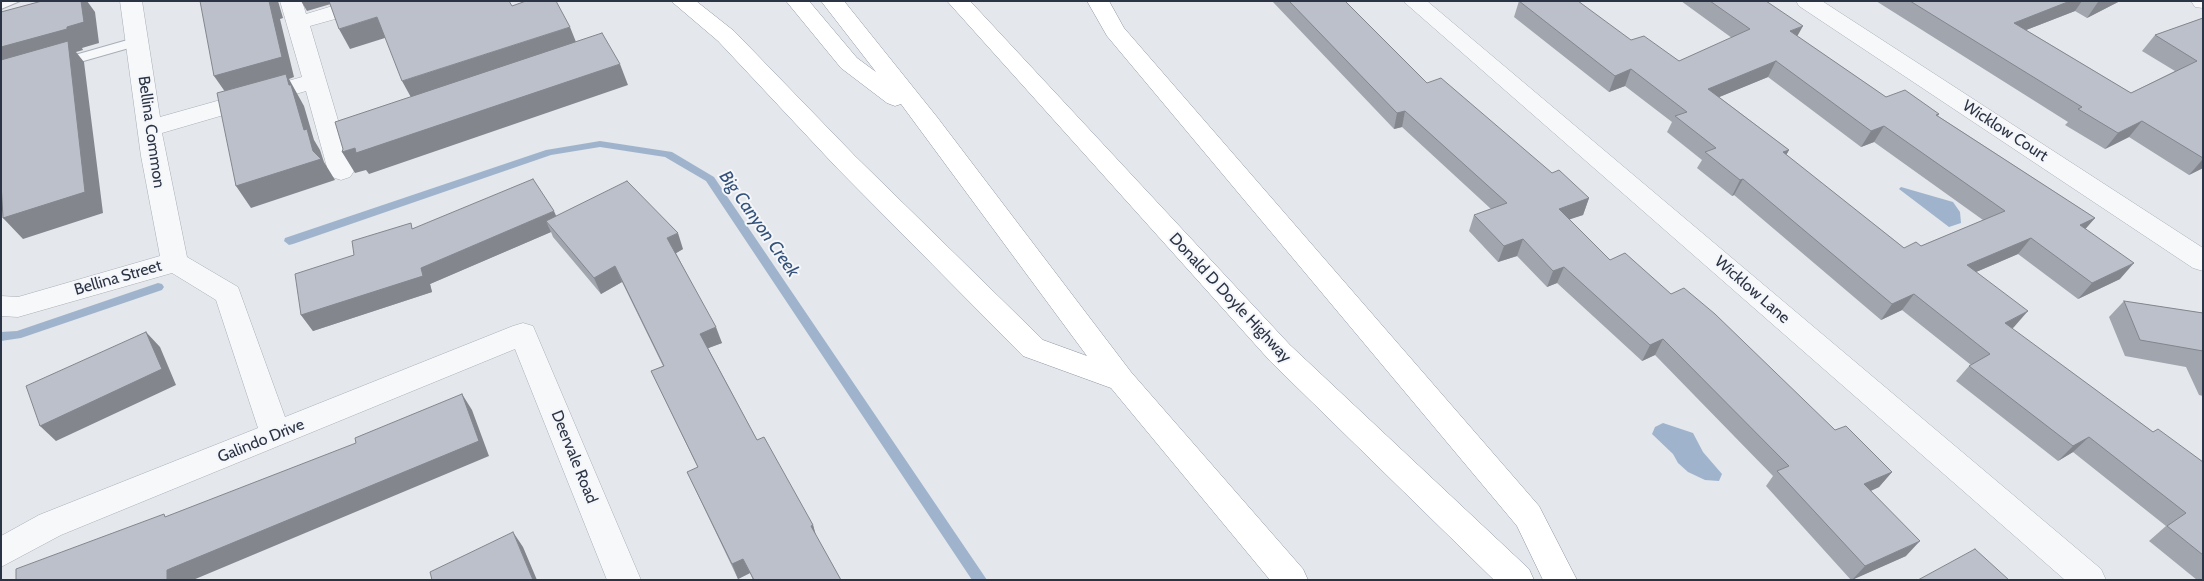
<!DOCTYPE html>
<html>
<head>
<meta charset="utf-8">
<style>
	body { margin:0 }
	#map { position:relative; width:2204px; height:581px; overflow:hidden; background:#e4e7ec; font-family:Cabin,sans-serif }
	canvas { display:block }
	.frame { position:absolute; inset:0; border:2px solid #2b3445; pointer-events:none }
</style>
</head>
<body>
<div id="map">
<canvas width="2204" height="581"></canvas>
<div class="frame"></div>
</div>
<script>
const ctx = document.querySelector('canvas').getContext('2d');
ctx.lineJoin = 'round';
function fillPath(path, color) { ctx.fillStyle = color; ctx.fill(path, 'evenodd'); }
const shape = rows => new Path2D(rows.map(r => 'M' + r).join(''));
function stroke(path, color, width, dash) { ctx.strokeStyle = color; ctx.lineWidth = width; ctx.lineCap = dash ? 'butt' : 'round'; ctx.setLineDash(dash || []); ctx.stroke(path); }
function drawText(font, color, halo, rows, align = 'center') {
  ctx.font = font + ' Cabin,sans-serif'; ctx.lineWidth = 4; ctx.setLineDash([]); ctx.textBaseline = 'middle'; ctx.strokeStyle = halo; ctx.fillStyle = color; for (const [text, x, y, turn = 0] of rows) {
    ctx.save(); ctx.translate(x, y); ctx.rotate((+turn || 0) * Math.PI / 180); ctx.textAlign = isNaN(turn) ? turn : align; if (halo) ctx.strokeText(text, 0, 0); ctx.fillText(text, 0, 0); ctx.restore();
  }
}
fillPath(shape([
	[1901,187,1953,202,1960,212,1961,223,1949,227,1899,189],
	[1663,423,1693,433,1703,452,1722,474,1719,481,1705,480,1688,472,1678,463,1673,454,1652,434,1655,427]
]), '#9fb4cc');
fillPath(shape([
	[600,141,672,152,714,177,987,580,972,580,706,181,665,157,600,147,551,155,293,244,289,245,284,241,285,238,546,150,600,141],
	[158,283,162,284,164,287,162,290,21,338,1,341,1,332,17,331,158,283]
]), '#9fb4cc');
const lane = shape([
	[1,1,20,1,1,9,1,1],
	[138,37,143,38,145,41,143,44,59,68,52,64,54,61,138,37]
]);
const street = shape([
	[120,1,142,1,160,117,302,77,280,1,302,1,306,14,349,1,385,1,382,6,310,26,340,127,375,116,384,118,387,124,384,130,345,142,354,171,350,177,341,180,332,177,328,171,306,91,162,133,187,257,238,287,285,417,513,326,523,323,533,326,641,580,607,580,515,349,61,535,1,567,1,536,39,515,258,428,216,300,172,273,18,317,1,316,1,296,18,297,160,256,141,156,120,1],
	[1403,1,1427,1,2101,569,2106,580,2065,580,1403,1],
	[1796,1,1822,1,2203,248,2203,271,2193,268,1799,6,1796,1],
	[2191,1,2203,1,2203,8,2195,7,2191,1]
]);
const highway = shape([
	[671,1,696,1,734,31,855,156,1043,340,1087,356,901,104,895,106,887,103,841,68,786,1,809,1,857,58,876,72,821,1,844,1,937,117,1131,372,1303,569,1308,580,1270,580,1111,388,1023,356,837,168,718,41,671,1],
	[947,1,970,1,1290,345,1529,569,1534,580,1494,580,1270,361,947,1],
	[1087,1,1109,1,1124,28,1539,506,1577,580,1543,580,1517,526,1107,36,1087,1]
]);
stroke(lane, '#a9aeb7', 2);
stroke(street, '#a9aeb7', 1);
stroke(highway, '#8b94a3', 1);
fillPath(lane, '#f7f8fa');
fillPath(street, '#f7f8fa');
fillPath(highway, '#fff');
fillPath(shape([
	[1272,1,1345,1,1427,83,1552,173,1589,198,1583,215,1569,219,1610,260,1671,294,1835,430,1892,472,1879,487,1871,491,1906,556,1851,580,1766,486,1773,476,1655,355,1642,361,1557,283,1547,287,1517,256,1498,262,1469,231,1474,215,1491,209,1402,127,1394,129],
	[1519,1,1631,40,1679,61,1732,38,1681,1,1766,1,1797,36,1886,97,1939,114,1938,116,2095,218,2085,229,2120,279,2078,299,2018,254,1976,272,2014,327,2012,329,2153,432,2203,462,2203,580,2197,580,2149,541,2166,526,2073,452,2058,461,1956,381,1969,366,1971,365,1902,310,1881,320,1734,195,1732,196,1697,168,1702,160,1667,132,1672,122,1625,86,1609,92,1514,17],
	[1768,77,1861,147,1874,142,1983,220,1921,246,1904,248,1786,155,1789,150,1719,97],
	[1876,1,2120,1,2087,18,2075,11,2026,30,2131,93,2175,71,2142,51,2155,35,2203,18,2203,168,2189,175,2129,137,2105,149,2065,125,2068,122],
	[556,216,683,249,676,253,722,343,708,348,757,440,813,525,816,536,841,580,753,580,750,573,738,579,687,472,698,468,651,371,663,366,622,282,601,294,553,237,551,232,430,284,432,292,313,331,301,315,354,255,414,228],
	[2124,301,2203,313,2203,396,2199,395,2186,367,2125,356,2109,317]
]), '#a1a5ae');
fillPath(shape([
	[81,1,87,1,95,12,99,43,82,48,83,50,76,52,84,62,103,213,23,239,3,218,1,47],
	[269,1,278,1,283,18,280,19,294,77,289,79,304,106,314,140,320,150,324,162,335,180,251,208,236,186,228,96,214,76],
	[301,1,341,1,307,11],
	[2070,1,2082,1,2075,11,2003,39,2014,23],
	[2099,1,2120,1,2087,18,2098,2],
	[377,17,388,37,350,49,339,29],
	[1803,26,1794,42,1790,31],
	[570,27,578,47,413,101,402,81],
	[1776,61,1768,77,1700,105,1708,89],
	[620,64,628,85,369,174,366,170,355,173,342,152],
	[1631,69,1625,86,1609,92,1615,76],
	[1405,111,1402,127,1394,129,1397,113],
	[2142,121,2129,137,2105,149,2118,133],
	[1884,126,1874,142,1861,147,1871,131],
	[1789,150,1780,166,1783,152],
	[2203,159,2203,168,2189,175],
	[1743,179,1734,195,1732,196,1740,180],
	[1,183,21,204,1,210],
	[1589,198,1583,215,1553,225,1559,209],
	[554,211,561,227,546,221,551,232,430,284,432,292,313,331,301,315,421,268],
	[2095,218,2081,234,2080,225],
	[678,233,683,249,673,255,667,238],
	[2031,238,2018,254,1955,281,1967,265],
	[1523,239,1517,256,1498,262,1504,246],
	[2134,263,2120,279,2078,299,2092,283],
	[615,266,622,282,601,294,594,278],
	[1564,267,1557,283,1547,287,1553,271],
	[1914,294,1902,310,1881,320,1892,304],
	[2028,311,2014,327,1991,339,2005,323],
	[716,327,722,343,706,349,700,334],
	[146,332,160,347,176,385,56,441,40,426],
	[1663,339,1655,355,1642,361,1650,345],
	[462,394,472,410,489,456,193,580,167,580,167,570],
	[2089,437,2073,452,2058,461,2073,446],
	[1892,472,1879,487,1852,499,1864,484],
	[813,525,817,539,811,526],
	[513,532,523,547,537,580,533,580],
	[1920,541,1906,556,1852,580,1865,566],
	[743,559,750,573,738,579,732,564]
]), '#83868d');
const building = shape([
	[42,1,81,1,84,22,67,27,67,29,1,47,1,12,42,1],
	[200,1,269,1,282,57,214,76,200,1],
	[329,1,509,1,512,6,526,1,556,1,570,27,402,81,377,17,339,29,329,1],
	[1289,1,1345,1,1427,83,1441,78,1552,173,1559,170,1589,198,1559,209,1610,260,1625,253,1671,294,1684,288,1715,314,1835,430,1846,426,1892,472,1864,484,1920,541,1865,566,1777,471,1789,466,1663,339,1650,345,1564,267,1553,271,1523,239,1504,246,1474,215,1507,203,1405,111,1397,113,1289,1],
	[1519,1,1578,1,1631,40,1644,36,1679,61,1750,29,1710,1,1766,1,1803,26,1790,31,1886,97,1905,90,1939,114,1936,115,2095,218,2080,225,2134,263,2092,283,2031,238,1967,265,2028,311,2005,323,2153,432,2158,429,2203,462,2203,555,2167,526,2186,513,2089,437,2073,446,1969,366,1990,354,1914,294,1892,304,1743,179,1740,180,1705,152,1716,148,1675,116,1687,112,1631,69,1615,76,1519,1],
	[1776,61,1871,131,1884,126,2005,211,1921,246,1916,242,1904,248,1783,152,1789,150,1708,89,1776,61],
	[1910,1,2070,1,2014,23,2131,93,2197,61,2155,35,2203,18,2203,158,2142,121,2118,133,2078,109,2082,107,1910,1],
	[602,33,620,64,356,153,355,148,342,152,343,149,335,122,602,33],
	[68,41,85,192,3,218,1,183,1,60,68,41],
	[286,74,289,85,291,85,304,130,307,129,313,151,321,159,236,186,217,93,286,74],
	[533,179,554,211,421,268,423,276,301,315,295,274,354,255,352,241,411,223,412,229,533,179],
	[627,181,678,233,667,238,716,327,700,334,757,440,764,437,813,525,811,526,841,580,754,580,743,559,732,564,687,472,698,467,651,371,664,366,615,266,594,278,546,221,627,181],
	[2124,301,2203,313,2203,351,2140,340,2124,301],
	[146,332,162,369,40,426,26,386,146,332],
	[462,394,479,441,167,570,167,580,16,580,16,569,164,514,165,517,356,443,355,438,462,394],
	[513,532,533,580,432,580,430,572,513,532],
	[1975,549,2009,580,1918,580,1975,549]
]);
fillPath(building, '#bbc0ca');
stroke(building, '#83868d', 1);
drawText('16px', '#2b3445', '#f4f6f9', [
	["Wicklow Court",2005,131,33],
	["Bellina Common",151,132,82],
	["Bellina Street",118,278,-16],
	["Wicklow Lane",1752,290,41],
	["Donald D Doyle Highway",1230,298,47],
	["Galindo Drive",261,441,-22],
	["Deervale Road",574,457,68]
]);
drawText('italic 18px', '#34527a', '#f4f6f9', [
	["Big Canyon Creek",759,224,55]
]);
</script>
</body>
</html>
